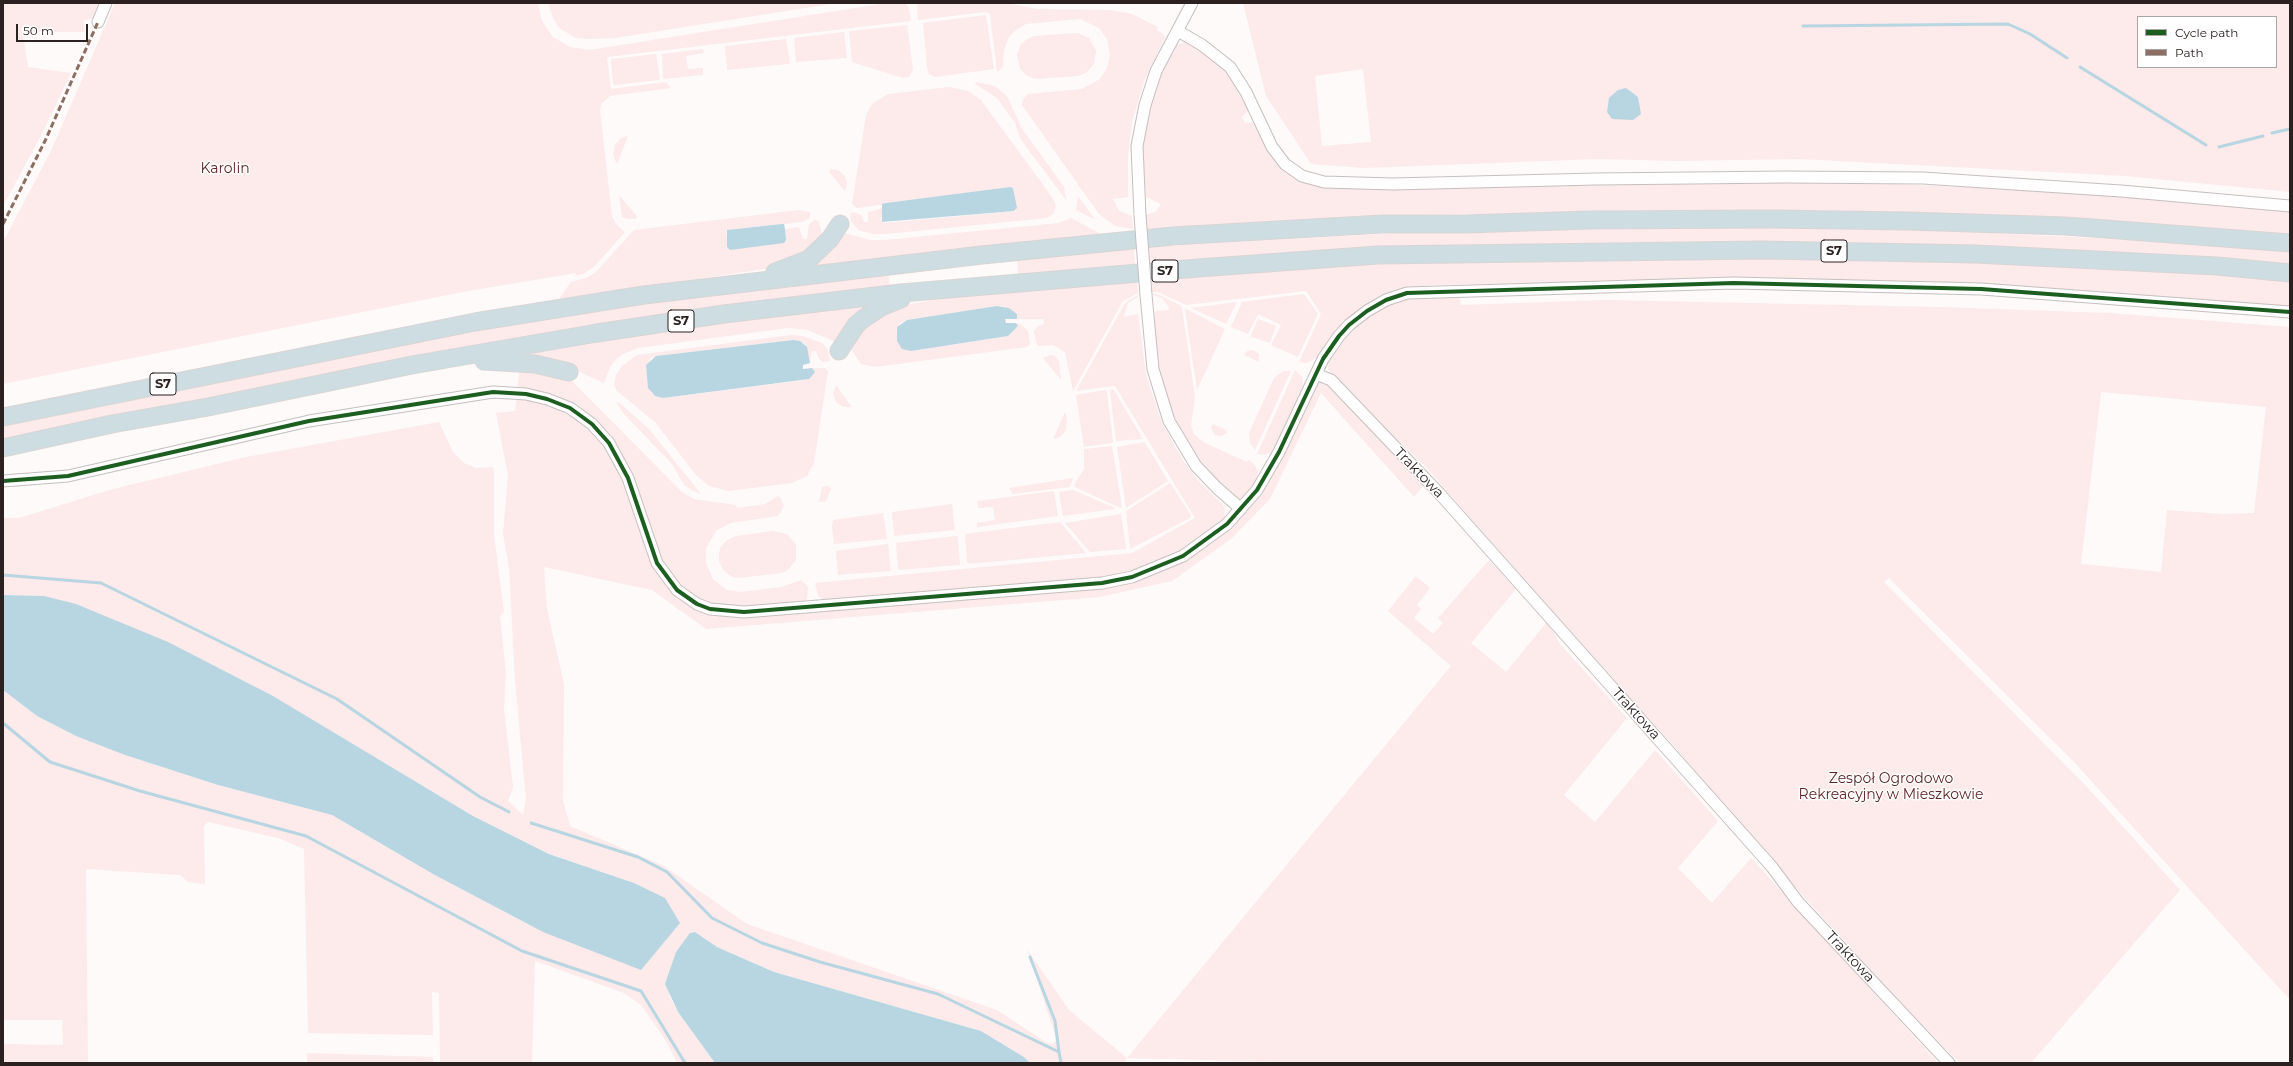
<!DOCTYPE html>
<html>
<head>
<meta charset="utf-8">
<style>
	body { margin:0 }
	#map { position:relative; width:2293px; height:1066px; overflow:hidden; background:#fefafa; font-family:Montserrat,sans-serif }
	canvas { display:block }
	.frame { position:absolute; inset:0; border:4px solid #2b2121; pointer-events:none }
	.legend { position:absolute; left:2137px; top:16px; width:140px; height:52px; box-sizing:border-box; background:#fff; border:1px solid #aaa6a6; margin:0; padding:5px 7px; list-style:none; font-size:12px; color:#2b2121 }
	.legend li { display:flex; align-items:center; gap:8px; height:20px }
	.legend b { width:20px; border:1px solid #aaa6a6 }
	.scale { position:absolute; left:16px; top:24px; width:72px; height:18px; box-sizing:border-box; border:2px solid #2b2121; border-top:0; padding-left:5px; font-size:12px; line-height:14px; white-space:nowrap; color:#2b2121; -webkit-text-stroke:3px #fff; paint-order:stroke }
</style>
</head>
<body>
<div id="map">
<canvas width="2293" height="1066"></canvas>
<div class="frame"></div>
<ul class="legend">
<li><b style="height:5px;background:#1b5e20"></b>Cycle path</li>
<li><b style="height:5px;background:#8d6e63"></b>Path</li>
</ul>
<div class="scale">50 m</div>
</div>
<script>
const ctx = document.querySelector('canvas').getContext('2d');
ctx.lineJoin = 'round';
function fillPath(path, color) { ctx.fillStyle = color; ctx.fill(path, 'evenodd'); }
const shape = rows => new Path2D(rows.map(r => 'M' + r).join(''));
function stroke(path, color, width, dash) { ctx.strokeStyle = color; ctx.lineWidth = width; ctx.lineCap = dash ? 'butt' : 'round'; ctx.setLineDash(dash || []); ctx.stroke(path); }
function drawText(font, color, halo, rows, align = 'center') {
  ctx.font = font + ' Montserrat,sans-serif'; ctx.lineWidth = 3; ctx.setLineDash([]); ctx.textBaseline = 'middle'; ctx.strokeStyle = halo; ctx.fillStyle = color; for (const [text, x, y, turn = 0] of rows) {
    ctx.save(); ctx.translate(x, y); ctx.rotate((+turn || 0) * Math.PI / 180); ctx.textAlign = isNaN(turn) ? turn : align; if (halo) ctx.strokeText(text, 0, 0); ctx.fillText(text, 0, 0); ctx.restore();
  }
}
fillPath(shape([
	[3,3,99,3,93,19,84,20,85,32,36,32,23,35,28,67,71,73,44,130,3,206],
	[115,3,538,3,542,21,553,37,570,47,589,50,887,3,906,4,909,9,911,21,607,57,611,89,666,82,671,88,610,96,601,104,600,110,612,216,616,224,625,232,594,267,583,274,575,276,576,273,463,292,3,384,3,242,51,151],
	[548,3,837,3,615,38,589,39,576,38,559,28,553,18],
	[917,3,1007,3,1037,9,1111,10,1132,14,1158,27,1157,30,1163,34,1165,38,1145,79,1132,122,1128,157,1128,197,1113,199,1119,211,1132,216,1133,229,1115,226,1099,214,1022,105,1023,99,1028,94,1082,89,1100,79,1107,68,1110,55,1107,39,1099,28,1080,19,1026,24,1016,30,1009,37,1004,50,1003,67,997,72,990,14,986,12,918,20],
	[1243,3,2290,3,2290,192,2126,176,1799,159,1677,161,1597,159,1364,168,1311,164,1266,96],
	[2138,17,2276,17,2276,67,2138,67],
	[1363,69,1371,142,1322,146,1315,76],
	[986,15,994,69,935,77,929,74,927,68,923,23],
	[907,25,913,70,909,77,903,78,852,62,849,31],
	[844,32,847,58,796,62,794,38],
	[1078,33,1089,38,1096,51,1094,64,1086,73,1077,76,1037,79,1027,76,1020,69,1017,54,1021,44,1026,40,1034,36],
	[786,39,790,63,788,64,727,70,725,46],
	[1185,42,1195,46,1215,61,1226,71,1238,89,1249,110,1242,117,1245,123,1255,122,1306,182,1319,186,1673,182,1871,183,2075,192,2290,210,2290,236,1679,211,1413,215,1146,230,1144,215,1156,212,1161,204,1146,197,1142,142,1152,94,1163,69,1176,46],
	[703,49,704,53,686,56,688,69,703,68,703,75,665,79,663,78,662,54],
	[656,54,660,78,659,80,615,85,613,84,611,61,612,59],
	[976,82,995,86,1007,96,1021,127,1064,187,1066,200,1021,140,1015,123,997,98,975,84],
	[949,87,968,91,981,100,1054,200,1056,206,1054,213,1047,218,886,234,873,234,858,230,851,221,850,214,853,212,861,215,864,222,868,222,868,212,883,208,881,219,884,223,1016,211,1013,188,1010,187,857,208,852,204,866,115,872,104,888,94],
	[628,136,618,162,616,163,613,154,615,145,621,138],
	[830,169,838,170,845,176,847,183,845,191,829,172],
	[619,195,637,216,636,219,627,219,622,217],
	[1078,196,1094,218,1094,219,1076,210],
	[799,210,810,212,810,218,802,222,727,230,726,232,729,249,786,240,785,229,799,227,803,239,807,239,809,224,815,220,819,221,822,235,816,247,771,268,558,300,571,282,586,278,595,273,634,230],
	[1071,218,1101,234,1101,236,806,267,844,233,870,240,885,240,1059,223],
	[1666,226,1935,230,2192,243,2290,250,2290,266,1779,242,1667,242,1439,246,1148,263,1147,247,1436,231],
	[1134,248,1135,264,1018,274,1017,258],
	[1618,256,1953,260,2190,273,2290,281,2290,306,2108,293,1625,281,1432,285,1397,291,1365,306,1342,325,1319,357,1306,363,1299,362,1321,314,1306,291,1186,305,1158,292,1151,292,1150,279,1325,266],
	[888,272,890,287,348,370,3,440,3,424,423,340,672,300],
	[1137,280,1138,293,1123,301,1073,391,1065,352,1053,345,1039,346,1036,342,1034,331,1038,326,1044,324,1043,319,1017,319,1017,314,1003,306,907,320,900,323,896,330,911,351,1008,336,1018,326,1016,323,1021,324,1028,331,1030,344,1027,347,875,367,861,364,851,349,851,343,856,332,900,306,944,298],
	[1151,294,1157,294,1180,305,1182,308,1195,396,1191,426,1194,434,1203,442,1247,462,1248,460,1251,461,1258,470,1257,482,1243,499,1234,498,1199,462,1176,425,1158,374,1152,320,1155,319,1155,311,1169,310,1168,306,1162,298],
	[1304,294,1318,314,1298,357,1271,345,1281,325,1258,314,1248,334,1231,327,1242,302],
	[1138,295,1138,297,1128,303,1124,317,1138,314,1146,375,1162,423,1182,459,1197,479,1223,505,1225,511,1224,515,1227,517,1183,551,1139,570,1100,579,825,601,818,596,815,583,1132,553,1195,518,1115,386,1076,391,1125,303],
	[1459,295,1461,305,1605,300,1942,307,2109,313,2290,327,2290,1000,2075,763,1889,578,1884,582,2088,788,2180,890,2031,1063,1960,1063,1902,1004,1765,854,1674,746,1614,682,1425,466,1346,391,1328,369,1327,362,1346,335,1367,317,1390,304,1411,298],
	[2101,392,2266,407,2254,513,2223,514,2167,510,2161,572,2081,564],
	[1237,302,1226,324,1191,308],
	[872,304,834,341,807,330,788,328,638,348,623,354,617,359,610,367,604,383,573,369,513,357,531,352,642,334],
	[1186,309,1225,329,1197,390,1185,310],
	[1258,319,1276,326,1270,343,1252,337,1251,335],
	[791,335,803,336,822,343,828,350,830,361,822,362,818,357,816,351,812,351,810,363,805,344,793,340,656,356,651,358,646,370,651,393,663,398,805,380,814,372,812,368,825,368,828,371,814,463,807,476,792,483,728,491,709,486,696,475,655,422,617,391,614,385,616,375,622,366,637,355],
	[1253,350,1259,354,1259,362,1244,355,1247,351],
	[1051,355,1055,356,1059,361,1061,380,1043,358],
	[520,366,569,378,682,492,694,499,736,505,737,508,765,504,778,496,780,497,784,506,778,516,731,523,717,530,706,548,706,563,713,579,727,590,741,592,781,587,801,580,808,587,807,599,801,603,730,607,706,602,681,587,665,567,659,556,630,472,619,449,608,435,547,393,517,388],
	[1295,370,1302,377,1304,388,1274,451,1265,455,1257,454],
	[1283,371,1291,371,1255,450,1250,443,1249,433,1274,378],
	[1320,382,1326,382,1423,486,1414,497,1321,393,1270,499,1231,539,1172,581,1100,597,706,629,652,590,544,567,547,609,564,684,563,800,570,826,664,866,747,924,997,1010,1047,1043,1053,1044,1056,1040,1054,1031,1027,949,1069,1010,1127,1058,1451,666,1388,611,1416,576,1430,588,1417,605,1421,609,1414,618,1433,634,1443,623,1438,618,1489,560,1516,589,1471,643,1506,672,1547,622,1560,644,1627,718,1564,795,1595,822,1655,750,1718,821,1678,868,1712,903,1751,858,1938,1063,1315,1063,1127,1058,1124,1063,1030,1063,1024,1057,981,1031,774,972,717,947,695,932,669,996,678,1012,715,1063,677,1063,666,1041,641,1005,624,993,535,961,532,1063,440,1063,439,993,432,992,433,1035,308,1033,304,849,278,838,208,822,204,826,205,884,188,882,180,875,86,869,88,1063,3,1063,3,1044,63,1045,62,1020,3,1020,3,690,37,716,76,736,125,755,218,785,332,815,433,874,543,932,634,883,550,854,473,816,339,736,44,596,3,595,3,518,19,518,113,489,246,457,439,422,453,452,464,463,476,468,493,467,494,471,494,535,504,612,500,616,506,673,504,709,513,787,508,801,523,815,526,799,515,680,509,567,503,534,508,475,496,413,515,411,517,397,528,399,570,414,591,430,609,451,620,472,650,559,656,572,675,595,701,611,717,615,738,617,1145,577,1156,573,1187,558,1213,542,1258,496,1271,478,1316,385],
	[836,385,851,406,851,407,843,407,836,402,833,394],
	[1112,389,1114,390,1143,439,1116,441,1110,391],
	[1105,390,1107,392,1113,441,1112,443,1084,447,1076,395],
	[616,402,621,404,649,429,701,494,693,491,684,485,672,464,624,414],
	[1065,412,1067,420,1066,430,1060,437,1053,439],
	[1213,424,1226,430,1227,432,1222,436,1215,435,1211,428],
	[1145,442,1168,481,1126,508,1117,447],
	[1112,446,1122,507,1120,508,1075,487,1074,485,1084,469,1084,449],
	[1073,478,1070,487,1013,494,1009,488],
	[1170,483,1191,515,1190,518,1130,549,1126,511],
	[829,486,831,489,826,501,819,502,822,487],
	[1073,490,1115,508,1115,509,1063,516,1059,492],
	[1054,491,1058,516,977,527,977,523,995,520,993,507,978,508,977,501],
	[952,504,955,530,894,536,892,512],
	[883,513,887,539,834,544,832,527,833,520],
	[1121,514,1126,549,1090,552,1065,523],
	[1060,522,1086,553,969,564,967,562,965,534],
	[773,531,787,534,796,545,796,560,788,570,782,573,739,578,732,577,723,570,719,561,719,555,720,548,727,540,736,536],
	[956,536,958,537,960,565,900,570,898,569,896,543],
	[888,544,891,571,838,575,836,551],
	[307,1053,433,1057,433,1063,307,1063]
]), '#fdeaea');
fillPath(shape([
	[1626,88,1638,97,1641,114,1633,120,1612,119,1607,112,1609,98,1618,90],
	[1010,187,1013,188,1017,208,1014,211,882,222,882,204,886,203],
	[782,224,784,224,785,229,786,240,784,243,730,250,727,247,727,230],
	[997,306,1009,308,1017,314,1017,319,1005,319,1006,323,1016,323,1018,326,1008,336,911,351,902,349,897,341,897,327,907,320],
	[793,340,800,341,807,347,810,363,803,365,803,369,812,368,815,372,809,379,663,398,655,396,648,388,646,365,656,356],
	[3,595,44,596,76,604,168,642,273,696,473,816,549,854,634,883,665,898,680,923,641,970,543,932,433,874,332,815,218,785,125,755,76,736,37,716,3,690],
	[695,932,717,947,774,972,981,1031,1024,1057,1030,1063,715,1063,678,1012,665,984,676,952,690,933]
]), '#b7d6e2');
stroke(shape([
	[1803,26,2008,24,2030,34,2067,58],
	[2080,67,2206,145],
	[2272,133,2290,129],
	[2219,147,2263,136],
	[3,575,101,583,337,699,480,797,509,812],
	[3,723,50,762,140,791,306,836,522,951,641,991,685,1063],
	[531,823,638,857,667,872,712,918,762,943,820,962,938,994,1059,1052,1061,1063],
	[1030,957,1055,1021,1059,1052]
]), '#b7d6e2', 3);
const minor = shape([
	[98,22,106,3],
	[1178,31,1202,45,1230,67,1246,92,1272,147,1285,164,1302,176,1324,182,1393,184,1596,179,1785,177,1923,178,2121,191,2290,206],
	[1140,215,1137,146,1145,105,1156,71,1192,3],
	[1146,295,1153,369,1169,421,1196,466,1217,488,1241,509],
	[1316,374,1331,380,1439,493,1772,867,1798,902,1949,1063],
	[3,481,68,476,309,421,493,392,526,394,547,399,570,408,592,424,609,443,628,478,657,563,677,590,697,604,710,609,744,612,1102,583,1132,577,1183,556,1227,524,1257,490,1279,452,1323,359,1339,336,1349,325,1367,311,1386,300,1407,293,1734,283,1981,289,2290,312]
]);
const highway = shape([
	[775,272,809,259,830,239,840,224],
	[839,351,856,325,863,319,881,307,901,299],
	[484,361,535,364,569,372],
	[3,417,475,322,644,295,982,255,1173,236,1383,224,1465,224,1590,220,1770,219,1908,221,2066,226,2290,243],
	[3,448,112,424,208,407,412,365,597,333,724,314,901,293,1198,268,1378,255,1762,250,1976,254,2217,266,2290,273]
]);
stroke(minor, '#c6bfbf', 13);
stroke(highway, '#d9d5d5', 19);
stroke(minor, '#fffefe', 11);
stroke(highway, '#cddde1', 17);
const minorBridge = shape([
	[1140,215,1146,295]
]);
stroke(minorBridge, '#c6bfbf', 13, []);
stroke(minorBridge, '#fffefe', 11);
stroke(shape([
	[3,224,45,141,98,22]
]), '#8d6e63', 3, [6, 3]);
stroke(shape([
	[3,481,68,476,309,421,493,392,526,394,547,399,570,408,592,424,609,443,628,478,657,563,677,590,697,604,710,609,744,612,1102,583,1132,577,1183,556,1227,524,1257,490,1279,452,1323,359,1339,336,1349,325,1367,311,1386,300,1407,293,1734,283,1981,289,2290,312]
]), '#1b5e20', 4);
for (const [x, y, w] of [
	[1834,251,26],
	[1165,271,26],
	[681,321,26],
	[163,384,26]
]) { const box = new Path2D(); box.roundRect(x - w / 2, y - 11, w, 22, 3); ctx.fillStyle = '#fff'; ctx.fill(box); stroke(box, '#2b2121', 1); }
drawText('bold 13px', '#2b2121', null, [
	["S7",1834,251],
	["S7",1165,271],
	["S7",681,321],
	["S7",163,384]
]);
drawText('14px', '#5e2529', '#fff', [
	["Karolin",225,169],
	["Zespół Ogrodowo",1891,779],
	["Rekreacyjny w Mieszkowie",1891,795]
]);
drawText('14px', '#2b2121', '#fff', [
	["Traktowa",1419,473,46],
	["Traktowa",1636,714,48],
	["Traktowa",1850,957,47]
]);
</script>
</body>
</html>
